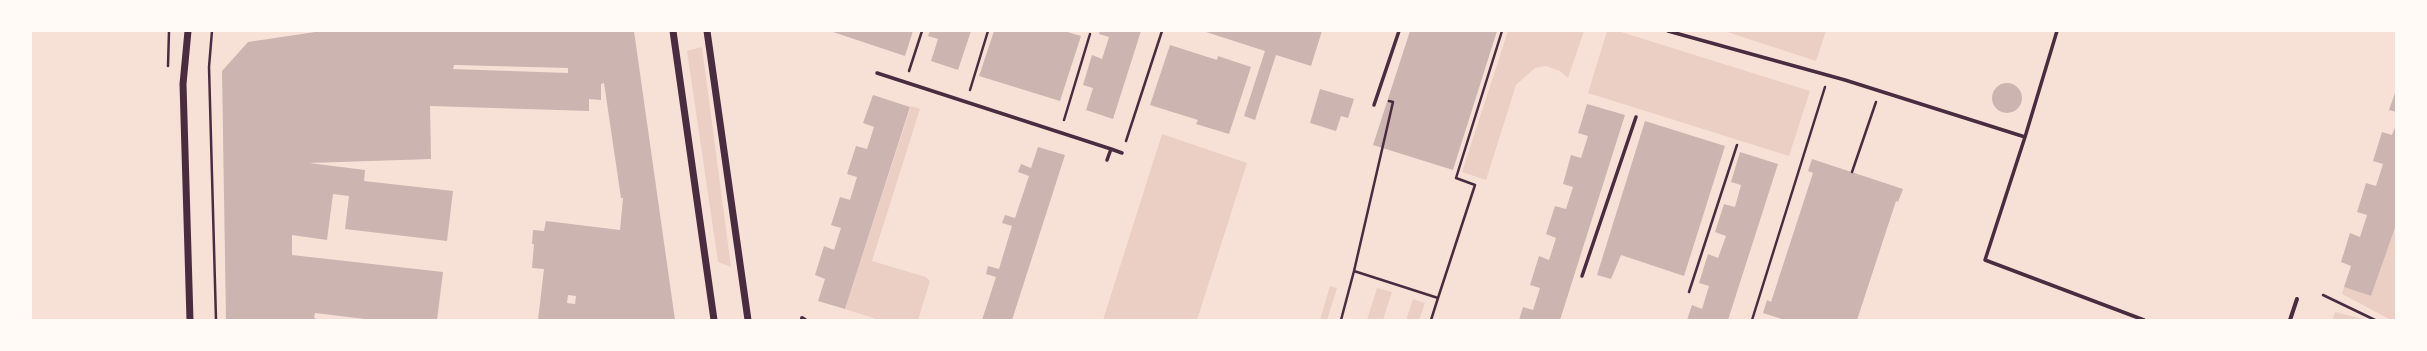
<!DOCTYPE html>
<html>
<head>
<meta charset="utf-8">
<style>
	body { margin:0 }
	#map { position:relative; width:2427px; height:351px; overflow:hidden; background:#f7e1d7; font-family:Figtree,sans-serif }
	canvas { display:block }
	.frame { position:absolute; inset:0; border:32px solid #fffaf5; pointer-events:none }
</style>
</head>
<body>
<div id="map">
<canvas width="2427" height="351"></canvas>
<div class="frame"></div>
</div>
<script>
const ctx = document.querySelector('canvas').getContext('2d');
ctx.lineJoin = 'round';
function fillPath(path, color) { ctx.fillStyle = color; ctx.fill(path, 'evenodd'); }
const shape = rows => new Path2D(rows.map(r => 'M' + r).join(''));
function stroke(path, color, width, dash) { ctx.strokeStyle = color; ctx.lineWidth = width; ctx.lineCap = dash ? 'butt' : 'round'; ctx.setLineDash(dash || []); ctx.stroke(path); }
fillPath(shape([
	[1508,31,1584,31,1568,78,1560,71,1546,66,1535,68,1516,85,1486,180,1462,172],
	[1607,31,1618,31,1810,91,1789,156,1588,93],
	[1724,31,1826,31,1816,61],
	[702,47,731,267,718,262,687,51],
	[911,106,920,109,872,261,926,277,930,281,918,320,879,320,845,309],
	[1162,134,1247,163,1197,320,1103,320],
	[2396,225,2396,320,2391,320,2342,294,2344,287,2371,296],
	[1330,286,1337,288,1327,320,1320,320],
	[1377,288,1392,292,1383,320,1367,320],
	[1413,299,1425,303,1419,320,1406,320],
	[2335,312,2363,319,2364,320,2332,320]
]), '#ebcfc5');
fillPath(shape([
	[322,31,634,31,675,320,538,320,544,269,532,268,534,244,532,244,533,230,544,231,546,221,620,230,623,198,621,198,604,83,601,84,601,100,589,99,589,111,430,106,431,159,309,163,365,170,364,181,453,191,447,241,345,229,349,196,333,194,327,240,292,235,292,255,443,272,437,320,373,320,315,313,314,318,320,320,226,320,222,71,248,42],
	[454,65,568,68,568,73,453,69],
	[568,295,576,296,575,304,567,303],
	[830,31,913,31,905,56],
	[930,31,971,31,958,70,931,61,938,39,928,36],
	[994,31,1064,31,1081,36,1060,101,979,76],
	[1100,31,1141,31,1113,119,1086,110,1093,88,1083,85,1092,55,1102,59,1109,37,1099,34],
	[1203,31,1322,31,1311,66,1276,55,1255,120,1244,116,1265,51],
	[1410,31,1497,31,1453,170,1373,145],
	[1170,45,1217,60,1218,56,1251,67,1229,134,1196,124,1198,120,1150,105],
	'1992 98a15 15 0 1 1 30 0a15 15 0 1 1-30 0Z',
	[1320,89,1354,99,1348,118,1341,116,1336,131,1310,123],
	[2396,90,2396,112,2389,110],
	[873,95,910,107,845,309,818,301,825,279,815,275,824,246,834,250,841,228,831,225,840,197,850,200,857,177,847,174,856,146,867,149,874,127,863,123],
	[1587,104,1625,115,1560,320,1519,320,1523,307,1533,310,1540,288,1530,285,1539,256,1549,260,1556,238,1546,234,1555,206,1566,209,1573,187,1563,184,1571,155,1581,158,1588,136,1578,133],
	[1645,121,1725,146,1684,276,1621,255,1611,279,1597,275],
	[2396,125,2396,225,2371,296,2344,287,2351,266,2341,262,2350,233,2360,237,2367,215,2357,212,2366,183,2376,186,2383,164,2373,161,2382,132,2392,135],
	[1038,147,1065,155,1012,320,982,320,996,277,986,274,988,266,999,269,1012,226,1002,223,1005,215,1015,218,1029,176,1018,172,1021,164,1031,168],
	[1740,152,1778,164,1728,320,1687,320,1692,305,1702,309,1709,286,1699,283,1708,254,1718,258,1726,236,1715,232,1724,204,1735,207,1741,185,1731,182],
	[1812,159,1903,189,1898,202,1896,201,1857,320,1785,320,1763,313,1767,300,1771,302,1811,179,1813,173,1808,171]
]), '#ccb4b1');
stroke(shape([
	[212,31,209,67,216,320],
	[168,66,169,31],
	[909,71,922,31],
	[970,90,988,31],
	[1064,120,1090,34],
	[1126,141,1162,31],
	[1852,172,1876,102],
	[1354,271,1393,102,1389,101],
	[1689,292,1737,145],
	[2323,295,2375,320],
	[1438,298,1475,185,1456,178,1502,31],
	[1341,320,1354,271,1438,298,1431,320],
	[1752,320,1825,87]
]), '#4a2c40', 2.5);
stroke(shape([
	[1668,31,1845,80,2025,137,1985,260,2144,320],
	[877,73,1111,149,1107,160],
	[1374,105,1399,31],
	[2025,137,2057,31],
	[1111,149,1122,153],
	[1582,276,1636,117]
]), '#4a2c40', 3.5);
stroke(shape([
	[802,318,805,320],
	[2290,320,2297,299]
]), '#4a2c40', 4);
stroke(shape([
	[188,31,183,84,190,320],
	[673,31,714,320],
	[707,31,748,320]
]), '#4a2c40', 7);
</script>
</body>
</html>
